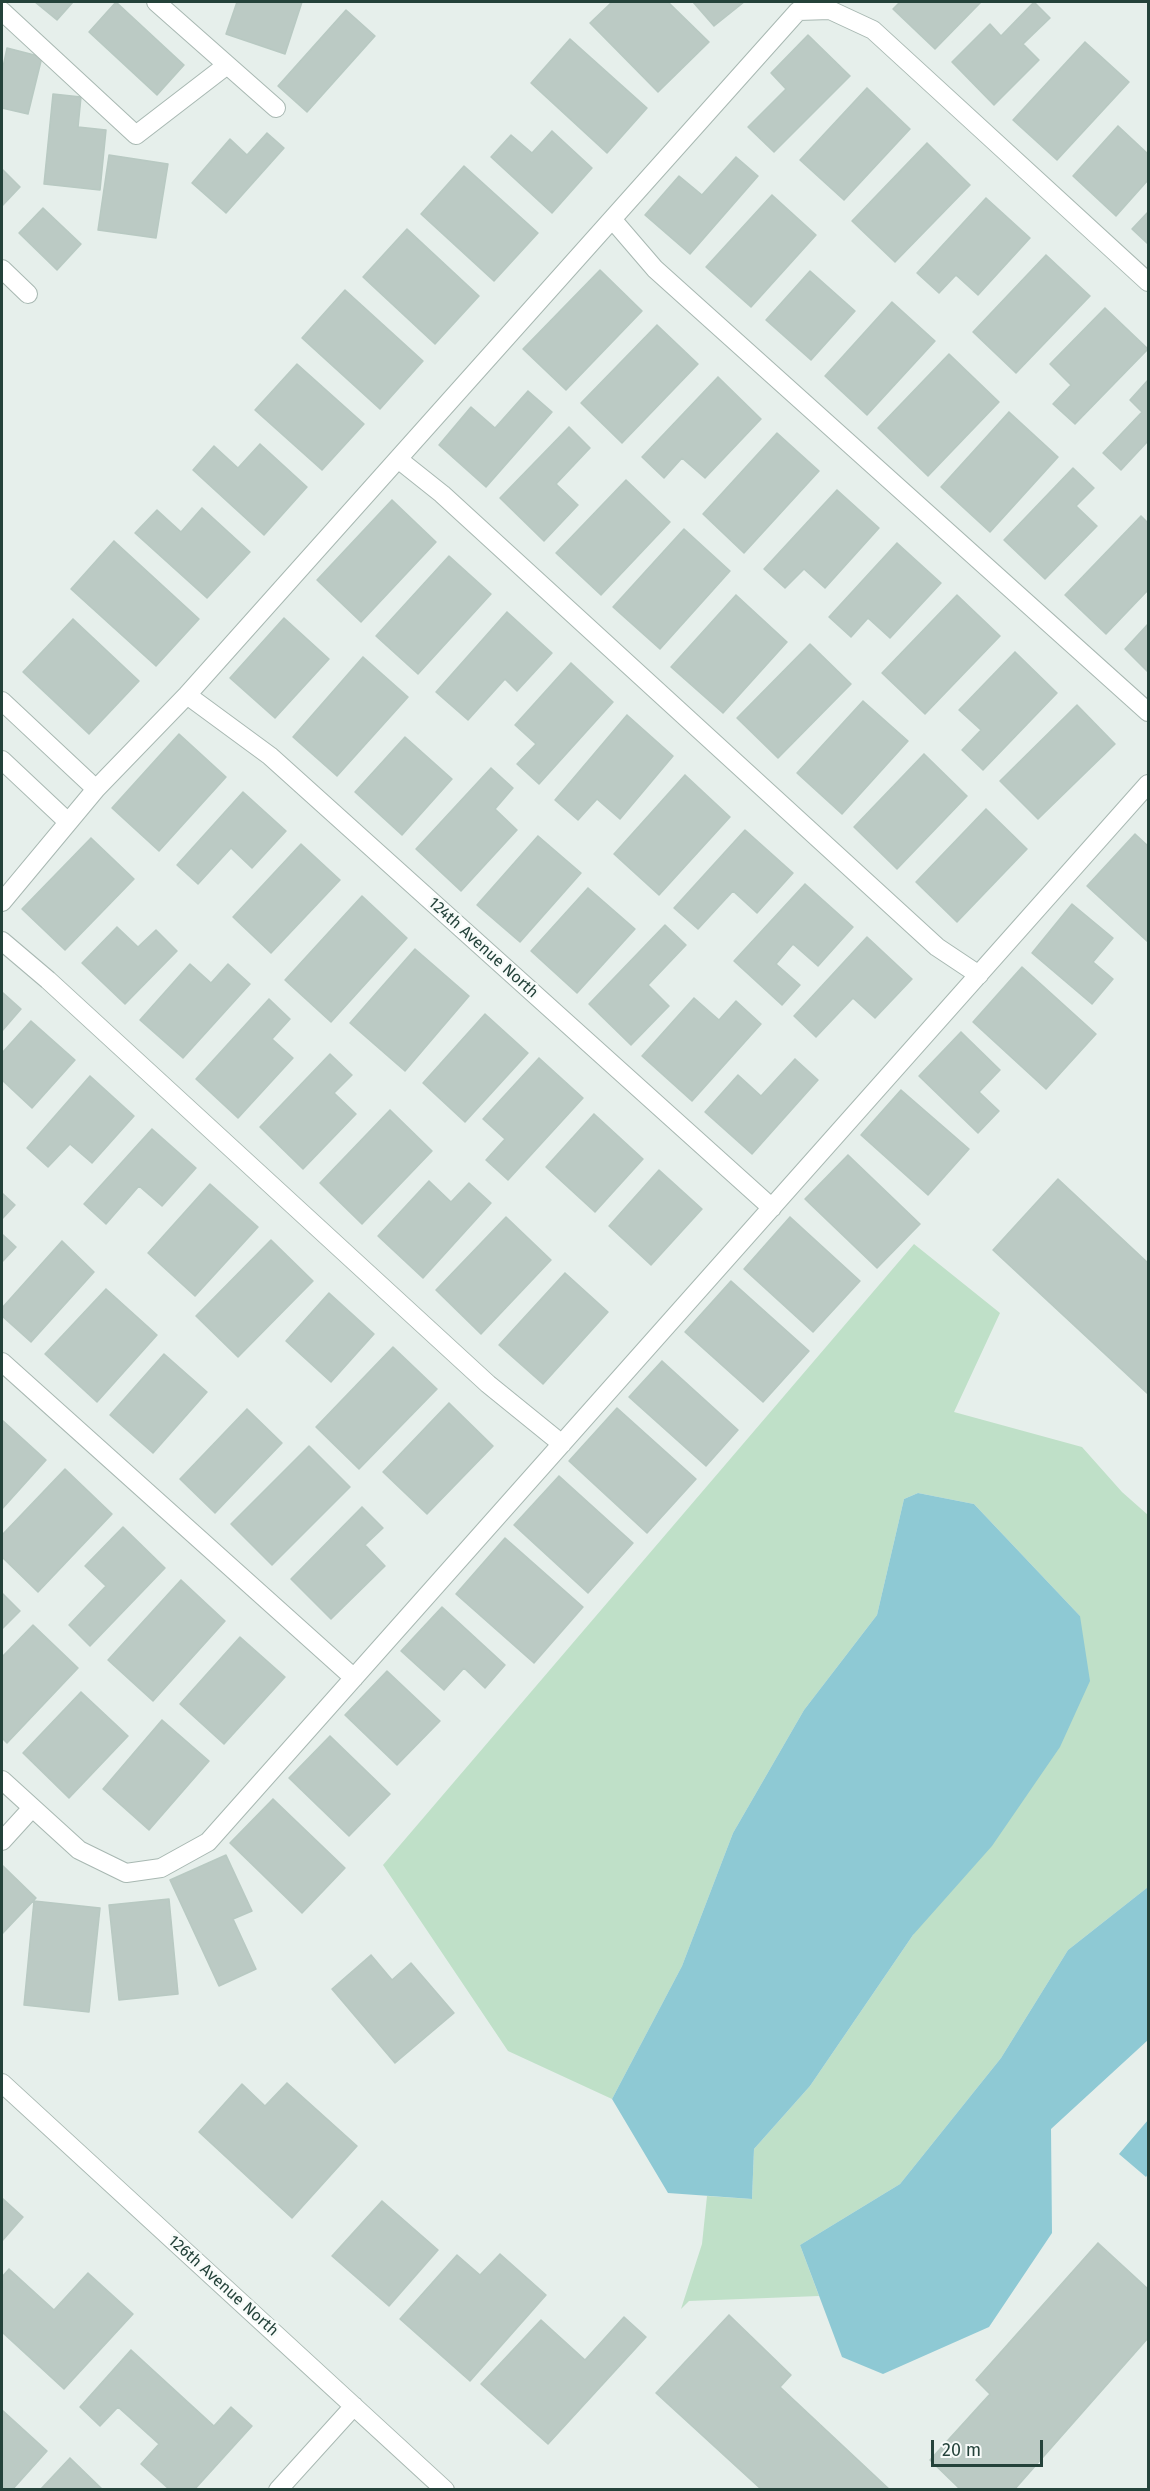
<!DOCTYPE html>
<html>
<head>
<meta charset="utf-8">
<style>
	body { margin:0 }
	#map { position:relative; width:1150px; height:2491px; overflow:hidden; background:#e6efeb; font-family:"Fira Sans",sans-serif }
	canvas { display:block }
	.frame { position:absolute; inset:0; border:3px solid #24423a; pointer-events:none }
	.scale { position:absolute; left:931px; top:2440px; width:112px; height:27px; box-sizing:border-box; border:3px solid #24423a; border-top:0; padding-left:8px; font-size:18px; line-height:21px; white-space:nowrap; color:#24423a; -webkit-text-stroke:4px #f7fbf9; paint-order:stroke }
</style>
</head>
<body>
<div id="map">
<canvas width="1150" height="2491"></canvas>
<div class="frame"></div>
<div class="scale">20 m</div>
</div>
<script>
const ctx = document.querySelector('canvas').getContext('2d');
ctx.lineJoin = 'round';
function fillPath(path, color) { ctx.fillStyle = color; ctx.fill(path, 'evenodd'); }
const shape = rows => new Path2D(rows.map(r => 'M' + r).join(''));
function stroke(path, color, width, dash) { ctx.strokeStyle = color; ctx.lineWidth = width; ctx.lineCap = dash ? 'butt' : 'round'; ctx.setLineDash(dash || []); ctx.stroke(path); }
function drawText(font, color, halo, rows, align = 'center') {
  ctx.font = font + ' "Fira Sans",sans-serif'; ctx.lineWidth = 5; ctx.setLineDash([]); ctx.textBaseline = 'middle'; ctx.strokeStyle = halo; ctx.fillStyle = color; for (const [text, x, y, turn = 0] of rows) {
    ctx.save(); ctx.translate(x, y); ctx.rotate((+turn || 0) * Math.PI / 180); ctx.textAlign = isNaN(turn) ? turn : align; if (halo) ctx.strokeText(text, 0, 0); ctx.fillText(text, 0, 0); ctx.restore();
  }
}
fillPath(shape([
	[914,1244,1000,1313,954,1412,1082,1447,1122,1492,1148,1515,1148,1887,1068,1950,1001,2058,900,2184,800,2245,819,2296,689,2301,681,2309,702,2244,707,2196,752,2199,754,2149,810,2086,913,1935,1080,1616,974,1504,918,1493,904,1499,877,1615,804,1710,733,1833,682,1966,612,2099,508,2051,383,1865]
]), '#bfe0c8');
fillPath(shape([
	[918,1493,974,1504,1080,1616,1090,1681,1060,1747,992,1846,913,1935,810,2086,754,2149,752,2199,668,2193,612,2099,682,1966,733,1833,804,1710,877,1615,904,1499],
	[1148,1887,1148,2040,1051,2129,1052,2233,989,2327,883,2374,842,2357,800,2245,900,2184,1001,2058,1068,1950],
	[1148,2120,1148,2174,1146,2177,1119,2154]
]), '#8ec9d4');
const building = shape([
	[35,2,73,2,57,20,35,2],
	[116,2,184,65,157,95,89,32,116,2],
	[237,2,302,2,285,54,226,34,237,2],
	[612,2,668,2,709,42,658,92,590,23,612,2],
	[693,2,744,2,714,26,693,2],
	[900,2,981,2,935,49,893,9,900,2],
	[1034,2,1050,18,1023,44,1039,60,994,105,952,62,990,24,1001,36,1034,2],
	[346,10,375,36,307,112,278,86,346,10],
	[808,35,850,76,774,152,748,127,786,89,771,73,808,35],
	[570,39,647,108,607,153,531,83,570,39],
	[1085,42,1129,82,1057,160,1013,120,1085,42],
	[7,48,42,57,28,114,2,108,2,72,7,48],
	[867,88,910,129,844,200,800,160,867,88],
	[53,94,81,97,78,127,106,130,100,190,44,184,53,94],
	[1118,126,1148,154,1148,180,1116,216,1073,176,1118,126],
	[552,131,592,168,552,213,491,157,511,135,532,153,552,131],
	[267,133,284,148,226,213,192,183,230,139,247,155,267,133],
	[927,143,970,185,895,262,852,221,927,143],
	[109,155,168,164,156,238,98,230,109,155],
	[736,157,758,176,690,254,645,215,679,176,702,195,736,157],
	[464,166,538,233,494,281,421,214,464,166],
	[2,169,20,187,2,206,2,169],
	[772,195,816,235,751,307,706,267,772,195],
	[986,198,1030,238,978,295,956,275,939,293,917,273,986,198],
	[43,208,81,244,57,270,19,233,43,208],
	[1148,212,1148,244,1132,229,1148,212],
	[407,229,479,296,435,344,363,277,407,229],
	[1046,255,1090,296,1016,373,973,332,1046,255],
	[600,270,642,311,566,390,523,349,600,270],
	[810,271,855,311,811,360,766,320,810,271],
	[345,290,423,361,380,409,302,338,345,290],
	[892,302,935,341,867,415,825,376,892,302],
	[1105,308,1148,349,1075,424,1053,404,1071,385,1050,364,1105,308],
	[657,325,698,364,622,443,581,403,657,325],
	[949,354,999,402,928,476,878,428,949,354],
	[297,364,364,424,322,470,255,410,297,364],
	[718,377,761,419,705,478,682,458,664,478,642,457,718,377],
	[1148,380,1148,441,1121,470,1103,453,1142,412,1130,400,1148,380],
	[528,391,552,412,486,487,439,445,471,407,495,428,528,391],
	[1009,412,1058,457,990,532,941,487,1009,412],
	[569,427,590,448,556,484,578,505,544,541,500,498,569,427],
	[777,433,819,471,744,553,703,514,777,433],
	[260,444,307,487,264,535,193,470,214,446,238,468,260,444],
	[1073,468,1094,488,1076,506,1097,526,1045,579,1004,540,1073,468],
	[626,480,670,522,601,595,556,553,626,480],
	[837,490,879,528,825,588,804,569,785,588,764,569,837,490],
	[392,500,436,542,361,622,317,580,392,500],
	[202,508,250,552,207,598,135,533,157,510,181,532,202,508],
	[1141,516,1148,523,1148,590,1106,634,1065,595,1141,516],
	[684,529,730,571,660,649,613,607,684,529],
	[114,541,199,619,156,666,71,589,114,541],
	[897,543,941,583,890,638,868,618,851,637,829,617,897,543],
	[449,556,491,594,418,674,376,636,449,556],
	[736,595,787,642,723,713,671,667,736,595],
	[957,595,1000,636,925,714,882,673,957,595],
	[507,612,552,653,517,691,505,679,468,720,436,692,507,612],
	[284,618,329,659,275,718,230,678,284,618],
	[73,619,139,681,89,734,23,672,73,619],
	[1148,624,1148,672,1125,649,1148,624],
	[810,644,851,684,778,758,737,718,810,644],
	[1015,652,1057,693,983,770,962,750,981,730,959,710,1015,652],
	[363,657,408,697,337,776,293,737,363,657],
	[571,663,613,702,539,784,517,764,536,744,515,725,571,663],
	[863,701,908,741,842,814,797,773,863,701],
	[1077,705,1115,744,1038,819,1000,781,1077,705],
	[627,715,673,756,620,819,597,799,578,820,555,800,627,715],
	[179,734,226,777,159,851,112,808,179,734],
	[405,737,452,779,402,835,355,792,405,737],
	[924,754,967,796,897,869,854,827,924,754],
	[491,768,513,788,495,809,517,830,461,891,416,849,491,768],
	[685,775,730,817,659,895,614,854,685,775],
	[243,792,286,831,252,868,231,848,198,884,177,865,243,792],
	[986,809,1027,849,957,922,916,882,986,809],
	[745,830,793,873,757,913,733,891,698,929,674,908,745,830],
	[1135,834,1148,846,1148,942,1087,886,1135,834],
	[538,836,581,873,520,942,477,905,538,836],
	[91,838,134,879,65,950,22,909,91,838],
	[301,844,340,880,271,953,233,917,301,844],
	[805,884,853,927,818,966,793,944,776,964,800,985,782,1005,734,961,805,884],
	[588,888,635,929,577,993,531,951,588,888],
	[362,896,407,938,331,1022,285,980,362,896],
	[1072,904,1113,938,1093,962,1113,979,1092,1004,1032,953,1072,904],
	[665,925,686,945,648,985,669,1006,631,1045,589,1004,665,925],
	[117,927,138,947,156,930,177,951,125,1004,82,963,117,927],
	[867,937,912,979,875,1018,853,998,816,1037,794,1016,867,937],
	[415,949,469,996,405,1071,350,1023,415,949],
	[190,964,211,983,228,964,250,984,183,1058,140,1020,190,964],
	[1022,967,1096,1034,1046,1089,973,1022,1022,967],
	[2,992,21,1009,2,1031,2,992],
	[694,998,719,1020,736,1001,761,1024,692,1101,642,1056,694,998],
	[269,999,290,1019,272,1039,293,1058,238,1118,196,1079,269,999],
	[485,1014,528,1053,465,1122,423,1083,485,1014],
	[31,1021,75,1060,32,1108,2,1080,2,1053,31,1021],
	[961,1032,1000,1070,979,1092,999,1111,978,1133,919,1076,961,1032],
	[330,1054,352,1075,334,1093,356,1114,303,1169,260,1127,330,1054],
	[539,1058,583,1098,508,1180,486,1160,505,1139,483,1119,539,1058],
	[795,1059,818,1080,752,1154,705,1112,738,1075,761,1096,795,1059],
	[90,1076,134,1116,92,1163,70,1144,48,1167,27,1148,90,1076],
	[901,1090,969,1149,928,1195,861,1135,901,1090],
	[390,1110,432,1151,362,1224,320,1183,390,1110],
	[594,1114,643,1159,595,1212,546,1167,594,1114],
	[152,1129,196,1168,162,1206,139,1186,106,1224,84,1204,152,1129],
	[848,1155,920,1224,877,1268,805,1199,848,1155],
	[659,1170,702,1209,651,1265,609,1226,659,1170],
	[1058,1179,1148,1263,1148,1394,993,1250,1058,1179],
	[429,1181,451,1202,469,1183,491,1203,423,1278,378,1236,429,1181],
	[210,1184,258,1227,195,1296,148,1253,210,1184],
	[2,1193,15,1205,2,1219,2,1193],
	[506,1217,551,1260,481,1334,436,1290,506,1217],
	[790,1217,860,1281,813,1332,744,1269,790,1217],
	[2,1234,16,1247,2,1262,2,1234],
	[271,1240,313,1281,238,1357,196,1316,271,1240],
	[62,1241,94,1272,31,1342,2,1316,2,1308,62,1241],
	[565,1273,608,1312,543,1384,499,1345,565,1273],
	[731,1281,809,1351,763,1402,685,1332,731,1281],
	[106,1289,157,1335,97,1402,45,1354,106,1289],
	[329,1293,374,1334,331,1382,286,1341,329,1293],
	[393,1347,437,1389,359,1469,316,1427,393,1347],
	[164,1354,207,1392,153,1453,110,1415,164,1354],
	[662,1361,738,1430,706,1466,629,1397,662,1361],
	[449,1403,493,1446,427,1514,383,1472,449,1403],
	[617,1408,696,1479,647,1533,569,1461,617,1408],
	[247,1409,282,1443,215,1513,180,1479,247,1409],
	[2,1420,46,1460,2,1509,2,1420],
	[309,1446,350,1487,272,1565,231,1524,309,1446],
	[65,1469,112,1514,38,1592,2,1557,2,1535,65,1469],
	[559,1476,633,1543,588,1593,514,1525,559,1476],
	[362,1507,383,1528,365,1545,385,1566,331,1619,291,1579,362,1507],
	[123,1527,165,1568,90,1646,69,1625,106,1586,85,1566,123,1527],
	[505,1538,583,1607,534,1663,456,1594,505,1538],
	[181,1580,225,1621,153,1701,108,1660,181,1580],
	[2,1593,20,1611,2,1629,2,1593],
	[442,1607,505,1665,485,1688,464,1668,444,1690,401,1651,442,1607],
	[33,1625,78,1668,7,1743,2,1738,2,1657,33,1625],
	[240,1637,285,1677,224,1744,180,1704,240,1637],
	[387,1671,440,1721,397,1765,345,1715,387,1671],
	[81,1692,128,1736,69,1798,23,1753,81,1692],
	[162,1720,209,1761,149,1830,103,1789,162,1720],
	[330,1736,390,1794,349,1836,289,1778,330,1736],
	[273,1799,345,1868,302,1913,230,1843,273,1799],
	[226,1855,252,1911,233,1919,256,1969,219,1986,170,1880,226,1855],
	[2,1865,36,1898,2,1934,2,1865],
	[169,1899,178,1994,119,2000,109,1905,169,1899],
	[34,1901,100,1908,89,2012,24,2005,34,1901],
	[371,1955,392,1980,411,1963,454,2013,395,2063,332,1989,371,1955],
	[287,2083,357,2146,292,2218,199,2132,242,2084,265,2106,287,2083],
	[2,2198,23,2217,2,2241,2,2198],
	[382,2201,438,2250,389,2306,332,2256,382,2201],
	[1098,2243,1148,2289,1148,2338,1014,2490,961,2490,930,2460,990,2394,976,2380,1098,2243],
	[500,2254,546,2295,470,2381,400,2319,457,2255,480,2275,500,2254],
	[9,2269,54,2310,88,2273,133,2314,64,2389,2,2332,2,2277,9,2269],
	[729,2315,791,2375,780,2387,890,2490,762,2490,656,2393,729,2315],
	[624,2317,646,2337,548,2444,481,2384,541,2320,585,2360,624,2317],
	[131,2350,214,2426,231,2407,252,2426,194,2490,170,2490,141,2464,159,2444,118,2407,100,2426,80,2407,131,2350],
	[2,2410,47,2451,12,2490,2,2490,2,2410],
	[70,2458,103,2490,40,2490,70,2458]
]);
fillPath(building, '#bbcac4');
stroke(building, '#b8c9c2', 1.5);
const minor = shape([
	[156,2,276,108],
	[2,11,136,135,227,65],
	[612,219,655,269,1148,712],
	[2,269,28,294],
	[398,459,442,494,937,947,979,975],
	[187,695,270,756,772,1208],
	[2,701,96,789],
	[2,760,68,822],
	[2,902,96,789,187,695,798,11,830,10,873,30,1148,282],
	[2,941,48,980,488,1384,562,1444],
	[2,1362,354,1678],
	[2,1780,79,1850,126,1873,161,1868,208,1842,1148,784],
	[2,1841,32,1808],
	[2,2083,445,2490],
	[278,2490,354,2406]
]);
stroke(minor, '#a8b8b2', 20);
stroke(minor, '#fff', 18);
drawText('16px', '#24423a', '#f7fbf9', [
	["124th Avenue North",483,948,42],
	["126th Avenue North",223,2286,42]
]);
</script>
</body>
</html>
